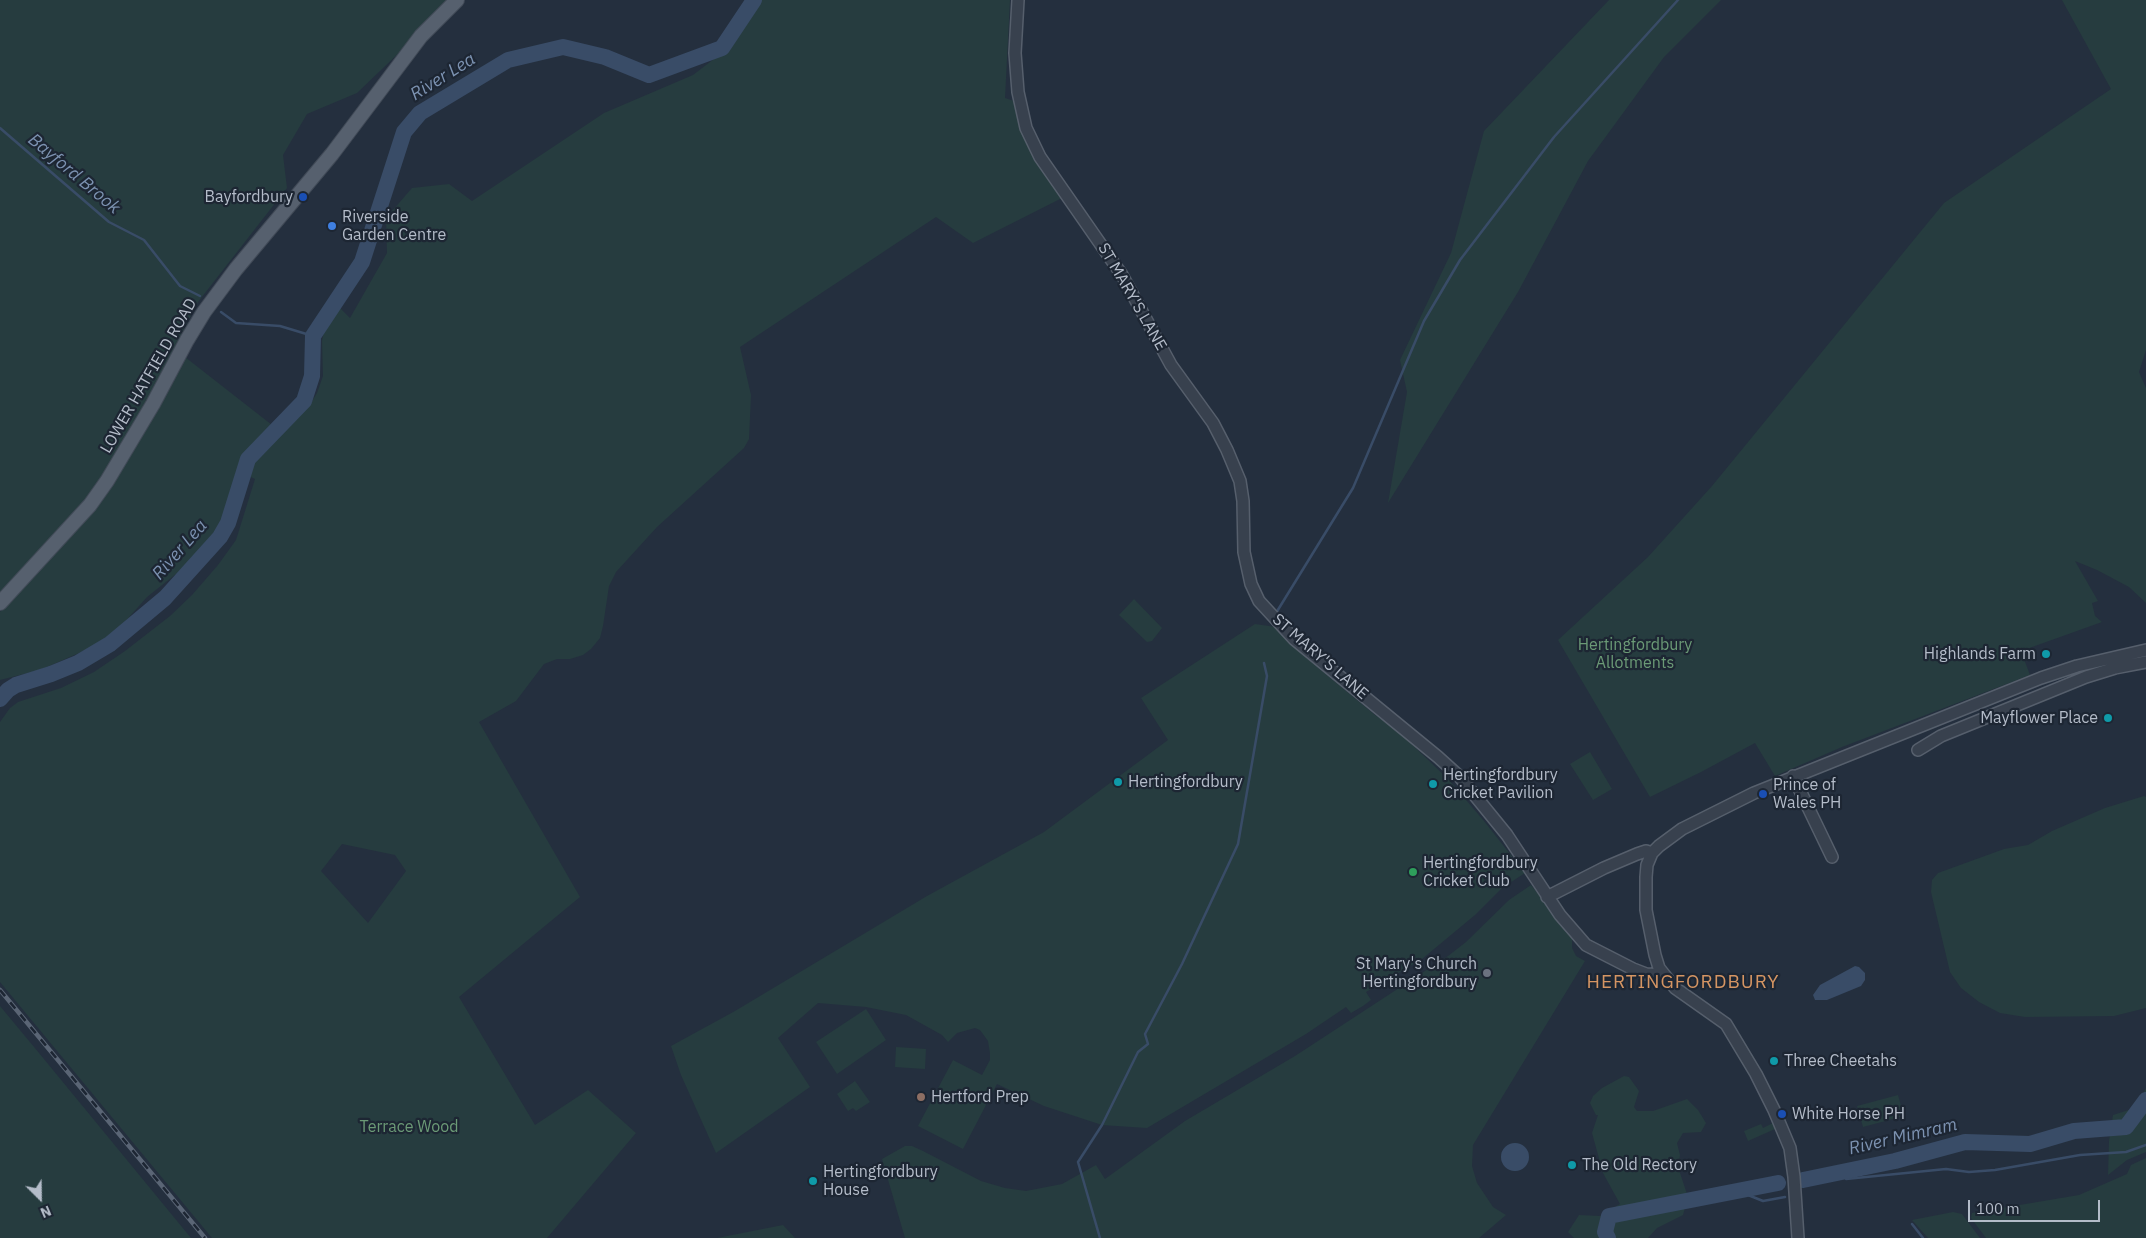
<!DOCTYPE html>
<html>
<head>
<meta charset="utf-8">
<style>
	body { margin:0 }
	#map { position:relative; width:2146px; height:1238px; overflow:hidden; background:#242f3e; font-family:"IBM Plex Sans",sans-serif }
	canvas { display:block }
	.north { position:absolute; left:15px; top:1173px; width:50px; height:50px; -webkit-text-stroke:4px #1d2633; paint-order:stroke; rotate:157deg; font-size:14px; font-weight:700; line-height:20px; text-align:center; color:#b4bcc9 }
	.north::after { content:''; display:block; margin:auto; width:18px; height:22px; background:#b4bcc9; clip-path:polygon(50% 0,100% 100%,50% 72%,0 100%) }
	.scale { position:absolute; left:1968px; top:1200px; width:132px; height:22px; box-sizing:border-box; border:2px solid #b4bcc9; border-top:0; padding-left:6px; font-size:15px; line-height:18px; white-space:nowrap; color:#b4bcc9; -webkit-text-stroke:4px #1d2633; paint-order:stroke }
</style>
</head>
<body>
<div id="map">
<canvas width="2146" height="1238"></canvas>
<div class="north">N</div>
<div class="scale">100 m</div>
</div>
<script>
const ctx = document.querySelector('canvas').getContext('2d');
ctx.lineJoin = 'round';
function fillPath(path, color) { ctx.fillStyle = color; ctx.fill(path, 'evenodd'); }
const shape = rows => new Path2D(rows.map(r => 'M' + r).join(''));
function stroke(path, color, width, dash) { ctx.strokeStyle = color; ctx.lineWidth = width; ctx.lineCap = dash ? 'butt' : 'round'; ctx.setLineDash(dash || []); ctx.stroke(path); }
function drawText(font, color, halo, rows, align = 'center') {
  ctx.font = font + ' "IBM Plex Sans",sans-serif'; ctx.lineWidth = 4.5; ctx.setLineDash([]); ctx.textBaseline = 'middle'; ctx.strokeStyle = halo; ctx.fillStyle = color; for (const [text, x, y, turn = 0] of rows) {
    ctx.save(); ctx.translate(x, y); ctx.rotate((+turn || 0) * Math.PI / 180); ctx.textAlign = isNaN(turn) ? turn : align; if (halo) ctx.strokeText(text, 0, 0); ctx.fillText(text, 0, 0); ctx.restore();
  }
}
fillPath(shape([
	[0,0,449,0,404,48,357,93,307,114,283,155,287,188,198,302,133,427,107,471,76,513,0,595],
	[760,0,1010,0,1005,98,1014,101,1019,122,1062,198,973,243,936,217,740,347,751,395,749,439,744,448,657,527,616,572,609,586,603,626,600,638,591,649,583,655,570,659,557,659,544,664,516,701,479,722,580,897,459,997,535,1125,588,1090,636,1133,547,1238,212,1238,0,982,0,722,10,708,18,702,61,688,94,672,125,651,170,616,192,595,218,565,236,540,255,479,249,476,255,460,264,449,309,406,317,393,323,376,322,341,324,331,329,321,340,308,350,318,387,253,386,218,412,188,449,184,472,201,604,113,693,75,727,49],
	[342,844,395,855,406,871,368,923,321,871],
	[1609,0,1721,0,1664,57,1588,161,1518,292,1388,503,1407,392,1400,360,1451,253,1484,131],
	[2062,0,2146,0,2146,350,2139,372,2146,388,2146,603,2129,587,2097,570,2075,561,2098,601,2092,603,2095,616,2102,622,2021,651,2030,675,1842,747,1775,776,1755,743,1701,772,1650,797,1558,640,1648,557,1712,486,1944,203,2111,89],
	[185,357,272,425,241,459,227,509,215,534,181,570,147,597,122,625,95,646,40,670,0,680,0,612,84,522,111,485],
	[1134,599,1162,628,1152,641,1147,642,1119,615],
	[1255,624,1276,627,1292,645,1316,666,1375,715,1398,731,1449,780,1484,821,1525,873,1502,888,1475,915,1422,959,1366,992,1371,1000,1363,1006,1351,1013,1346,1007,1306,1034,1147,1128,1102,1125,1044,1106,997,1084,963,1149,918,1126,953,1060,982,1075,990,1060,990,1053,988,1041,980,1030,975,1028,957,1033,948,1042,942,1035,906,1015,866,1007,818,1003,778,1038,810,1087,716,1153,681,1075,671,1046,735,1011,927,896,1044,832,1168,740,1141,698],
	[1590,752,1612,789,1593,800,1570,764],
	[2144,796,2146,797,2146,1008,2114,1016,2025,1017,2000,1013,1979,1002,1961,988,1950,972,1931,892,1932,880,1938,873,2004,849,2028,845,2052,831,2105,808],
	[1531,885,1572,935,1572,948,1576,956,1585,961,1473,1145,1472,1166,1477,1183,1493,1207,1506,1215,1479,1238,905,1238,882,1159,905,1146,912,1146,923,1151,981,1181,1005,1188,1026,1191,1062,1184,1096,1165,1105,1179,1185,1121,1295,1056,1448,956,1466,942,1509,900],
	[0,1006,39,1053,191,1238,0,1238],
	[866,1009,886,1040,837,1074,816,1042],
	[896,1047,926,1049,925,1069,895,1067],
	[1624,1076,1629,1077,1639,1091,1634,1107,1637,1111,1653,1111,1687,1099,1698,1110,1706,1123,1701,1132,1683,1133,1677,1143,1680,1155,1678,1167,1688,1197,1683,1215,1657,1228,1648,1238,1574,1238,1568,1232,1579,1215,1600,1216,1620,1204,1603,1173,1592,1133,1598,1115,1596,1115,1590,1103,1593,1096,1602,1088],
	[855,1081,870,1102,856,1111,853,1108,848,1111,837,1094],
	[2146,1088,2146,1152,2127,1160,2108,1175,2109,1141,2113,1115,2135,1108],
	[1898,1095,1904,1116,1863,1127,1857,1106],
	[1773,1123,1775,1129,1748,1141,1744,1131,1761,1124,1763,1128],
	[2146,1158,2146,1238,1986,1238,1971,1218,1972,1213,2079,1195,2127,1174,2131,1165],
	[1953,1212,1962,1214,1980,1238,1928,1238,1912,1220],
	[783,1225,795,1238,717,1238]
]), '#263c3f');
fillPath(shape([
	[1855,966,1859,967,1865,973,1865,980,1861,986,1827,1000,1815,1000,1813,995,1820,985],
	'1501 1157a14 14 0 1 1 28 0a14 14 0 1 1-28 0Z'
]), '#394c67');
stroke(shape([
	[0,128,109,222,144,240,180,286,200,296],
	[221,312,236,323,280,326,313,336],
	[1276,613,1353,488,1424,321,1460,260,1554,137,1678,0],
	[1846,1179,1946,1169,1969,1172,1995,1170,2080,1155,2126,1152,2146,1145],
	[1738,1191,1763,1201,1785,1197],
	[1912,1224,1923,1238],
	[1100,1238,1078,1162,1102,1125,1138,1052,1148,1044,1145,1034,1182,964,1238,844,1267,676,1264,663]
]), '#394c67', 2.5);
stroke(shape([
	[0,699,8,690,16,685,51,674,78,663,110,644,165,598,220,537,228,523,248,459,304,401,312,376,313,336,362,262,404,132,420,113,508,60,563,47,605,57,649,75,722,48,754,0],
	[1803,1180,1895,1161,1965,1142,2030,1144,2074,1131,2126,1127,2146,1100],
	[1608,1238,1605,1232,1609,1216,1778,1183]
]), '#394c67', 16);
const minor = shape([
	[1018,0,1015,53,1018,92,1026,128,1040,157,1122,275,1171,365,1213,423,1227,450,1240,481,1243,501,1244,552,1251,584,1259,601,1294,639,1438,757,1459,776,1507,835,1560,915,1586,945,1633,969,1646,974,1664,975],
	[1918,750,1941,736,2086,677,2115,668,2146,662],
	[1793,776,1832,857],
	[1547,897,1604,868,1637,854,1646,851,1652,853],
	[1798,1238,1794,1177,1790,1148,1774,1110,1756,1074,1726,1024,1675,988,1659,968,1655,955,1646,910,1646,877,1647,865,1652,853,1659,846,1682,829,1754,793,2041,678,2077,666,2146,650]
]);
const major = shape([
	[0,603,90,505,107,481,153,404,187,340,204,312,236,269,332,154,421,36,457,0]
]);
stroke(minor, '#565f6c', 14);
stroke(major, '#414a57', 16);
stroke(minor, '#38414e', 11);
stroke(major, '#56606e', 14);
const rail = shape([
	[0,990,205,1238]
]);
stroke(rail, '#5a6575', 4.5);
stroke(rail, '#1d2633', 2.5, [8]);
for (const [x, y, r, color] of [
	[303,197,5,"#1a4fb4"],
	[332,226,5,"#3f7fe0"],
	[2046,654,5,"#0f9aa8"],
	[2108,718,5,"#0f9aa8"],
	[1118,782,5,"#0f9aa8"],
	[1433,784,5,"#0f9aa8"],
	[1763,794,5,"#1a4fb4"],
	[1413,872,5,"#2e9e5b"],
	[1487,973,5,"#6b7280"],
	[1774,1061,5,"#0f9aa8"],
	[921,1097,5,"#8d6e63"],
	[1782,1114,5,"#1a4fb4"],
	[1572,1165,5,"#0f9aa8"],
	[813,1181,5,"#0f9aa8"]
]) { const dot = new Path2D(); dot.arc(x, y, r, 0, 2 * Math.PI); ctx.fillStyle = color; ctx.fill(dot); stroke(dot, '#1d2633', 2); }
drawText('16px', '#b4bcc9', '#1d2633', [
	["Bayfordbury",293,197,"right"],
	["Riverside",342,217],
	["Garden Centre",342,235],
	["Highlands Farm",2036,654,"right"],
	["Mayflower Place",2098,718,"right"],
	["Hertingfordbury",1443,775],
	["Cricket Pavilion",1443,793],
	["Hertingfordbury",1128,782],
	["Prince of",1773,785],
	["Wales PH",1773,803],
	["Hertingfordbury",1423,863],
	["Cricket Club",1423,881],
	["St Mary's Church",1477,964,"right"],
	["Hertingfordbury",1477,982,"right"],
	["Three Cheetahs",1784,1061],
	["Hertford Prep",931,1097],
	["White Horse PH",1792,1114],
	["The Old Rectory",1582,1165],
	["Hertingfordbury",823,1172],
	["House",823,1190]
], 'left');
drawText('16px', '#b4bcc9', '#1d2633', [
	["ST MARY'S LANE",1132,297,60],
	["LOWER HATFIELD ROAD",149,376,-60],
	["ST MARY'S LANE",1320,657,41]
]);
drawText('16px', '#6b9a76', '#1d2633', [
	["Hertingfordbury",1635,645],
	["Allotments",1635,663],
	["Terrace Wood",409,1127]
]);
drawText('italic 18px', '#7c92b1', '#1d2633', [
	["River Lea",443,77,-32],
	["Bayford Brook",74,174,40],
	["River Lea",180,550,-49],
	["River Mimram",1903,1137,-13]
]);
ctx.letterSpacing = '1px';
drawText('19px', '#d59563', '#1d2633', [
	["HERTINGFORDBURY",1683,983]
]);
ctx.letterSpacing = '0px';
</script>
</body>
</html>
